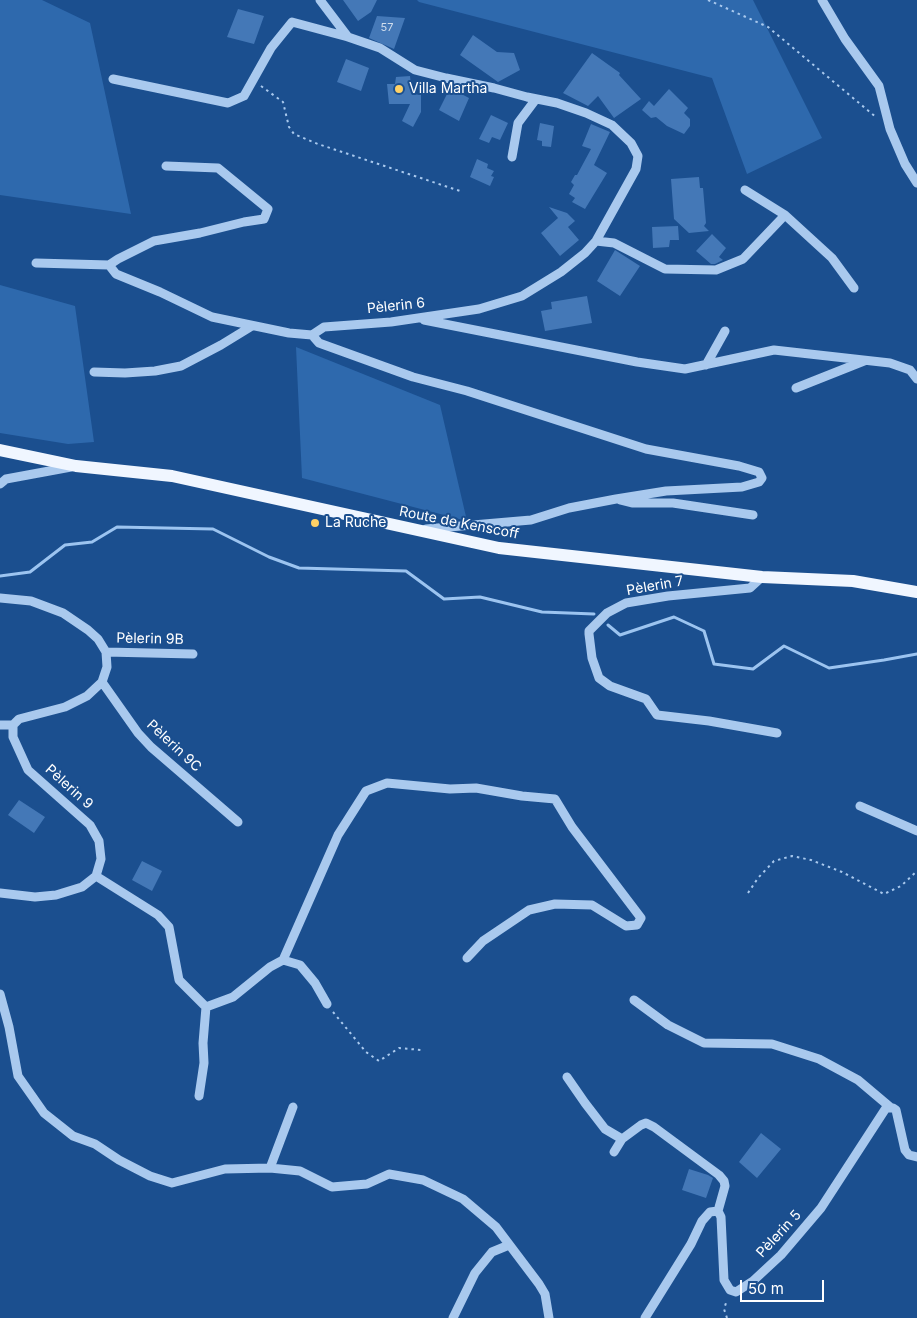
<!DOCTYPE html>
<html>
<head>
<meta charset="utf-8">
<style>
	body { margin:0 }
	#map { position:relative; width:917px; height:1318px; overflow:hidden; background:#1b4f8f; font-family:Inter,sans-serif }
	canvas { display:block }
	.scale { position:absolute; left:740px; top:1280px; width:84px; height:22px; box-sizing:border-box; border:2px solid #fff; border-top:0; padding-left:6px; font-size:15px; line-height:18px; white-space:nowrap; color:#fff; -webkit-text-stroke:4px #1b4f8f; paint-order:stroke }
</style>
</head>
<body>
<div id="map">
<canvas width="917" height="1318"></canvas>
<div class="scale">50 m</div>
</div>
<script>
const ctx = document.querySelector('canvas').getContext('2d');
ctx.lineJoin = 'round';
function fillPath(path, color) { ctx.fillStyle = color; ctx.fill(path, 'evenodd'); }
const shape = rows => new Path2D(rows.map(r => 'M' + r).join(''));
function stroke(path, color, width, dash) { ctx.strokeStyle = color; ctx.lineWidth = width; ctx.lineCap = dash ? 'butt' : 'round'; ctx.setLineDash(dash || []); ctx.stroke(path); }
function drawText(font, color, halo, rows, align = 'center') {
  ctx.font = font + ' Inter,sans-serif'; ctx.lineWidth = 4; ctx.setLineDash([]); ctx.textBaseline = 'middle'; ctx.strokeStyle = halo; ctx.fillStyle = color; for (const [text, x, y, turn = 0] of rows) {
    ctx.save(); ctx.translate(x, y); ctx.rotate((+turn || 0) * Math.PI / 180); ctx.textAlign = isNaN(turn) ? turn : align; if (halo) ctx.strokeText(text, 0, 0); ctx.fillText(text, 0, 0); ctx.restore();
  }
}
fillPath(shape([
	[0,0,42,0,90,23,131,214,0,195],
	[417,0,753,0,822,138,747,174,712,78,419,2],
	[0,285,75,306,94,442,68,444,0,433],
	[296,347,440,405,467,521,302,478]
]), '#2e69ad');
stroke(shape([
	[0,576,30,572,65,545,92,542,117,527,213,529,269,557,299,568,406,571,444,599,480,597,542,612,594,614],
	[608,625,620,635,674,617,704,631,714,664,753,669,784,646,829,668,884,660,917,654]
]), '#9cc4f0', 3);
fillPath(shape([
	[343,0,377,0,371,12,358,21],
	[238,9,264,16,254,44,227,37],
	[377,16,405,18,394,49,369,38],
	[473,35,497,52,514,53,520,70,498,82,460,55],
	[592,53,620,73,619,75,641,99,614,118,598,96,588,106,563,93],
	[346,59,369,68,361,91,337,82],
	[410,76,412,94,421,95,421,112,413,127,402,121,410,104,389,104,387,84,395,84,396,77],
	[450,88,469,98,459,121,439,110],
	[669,89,688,108,684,113,690,119,690,126,684,134,667,126,656,117,651,118,642,110,649,101,654,106],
	[491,115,508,123,500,140,492,137,489,143,479,139],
	[540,123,554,126,551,147,542,146,542,141,537,140],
	[591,124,610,132,594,165,607,173,585,209,572,202,575,198,569,194,574,185,571,182,575,175,577,175,591,149,582,146],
	[477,159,488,164,487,168,494,171,491,176,494,177,490,186,470,177],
	[699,177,700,188,703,188,706,223,704,226,709,231,689,233,674,219,671,179],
	[549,207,567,213,575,221,568,227,579,240,560,256,541,233,558,218],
	[678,226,679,240,670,240,669,247,653,248,652,227],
	[712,234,726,248,719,257,723,260,715,264,711,264,696,251],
	[615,250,640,266,620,296,597,281],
	[587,296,592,323,545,331,541,311,552,309,551,302],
	[19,800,45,817,34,833,8,815],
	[142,861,162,871,152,891,132,880],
	[761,1133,781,1149,757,1178,739,1162],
	[689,1169,708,1175,713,1178,706,1198,682,1190]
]), '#4478b7');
stroke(shape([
	[708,0,768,27,877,118],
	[261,86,283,102,289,127,294,134,318,144,460,191],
	[748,893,758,878,774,861,792,856,811,860,842,872,884,894,901,886,917,871],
	[333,1012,366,1052,379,1061,399,1048,421,1050],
	[727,1318,724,1309,727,1300]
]), '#a9c9ee', 2, [2.5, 4]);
stroke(shape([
	[320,0,348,37],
	[822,0,845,39,879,86,890,129,905,164,917,183],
	[113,79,228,103,244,96,271,48,292,22,348,37,380,48,415,70,446,78,494,88,527,97,557,103,586,113,612,125,631,143,638,156,636,169,596,241,585,253,561,272,522,296,479,309,391,322,324,327,312,335,319,343,413,377,467,391,646,449,739,466,759,472,762,478,759,482,742,487,666,491,616,499,569,508,531,520,426,529],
	[512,157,518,123,536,99],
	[166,166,218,168,268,209,264,219,244,222,200,233,154,241,118,259,109,265,116,274,160,292,212,317,289,333,312,335],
	[745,190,785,215,832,258,854,288],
	[596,241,614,243,665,269,716,270,743,259,785,215],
	[36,263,109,265],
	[424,320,637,362,685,369,774,350,890,363,910,370,917,379],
	[706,365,725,331],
	[94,372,125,373,155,371,181,366,221,345,252,326],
	[796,388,864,361],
	[0,484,6,479,71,467],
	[620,500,632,503,673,503,753,515],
	[762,577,750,588,668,596,626,603,607,613,589,631,589,634,592,658,599,678,610,686,646,699,657,715,709,721,777,733],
	[0,598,31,601,63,613,88,630,98,639,106,652,107,667,102,682,87,696,65,707,19,719,13,725,13,737,28,770,90,825,99,841,101,859,96,876,82,887,56,895,35,897,0,893],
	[106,652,193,654],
	[102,682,138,733,151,747,238,822],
	[0,725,13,725],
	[860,806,917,831],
	[96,876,158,915,169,927,179,980,206,1007,233,997,270,967,283,960,300,965,315,983,327,1004],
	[283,960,338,835,366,791,387,783,450,789,476,788,522,796,555,799,572,827,641,918,637,925,626,926,592,905,555,904,529,910,483,941,467,958],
	[0,994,9,1027,18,1076,44,1113,73,1136,95,1144,119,1160,150,1176,172,1183,225,1169,270,1168,300,1171,332,1187,367,1184,389,1174,423,1180,463,1199,496,1227,539,1284,545,1294,549,1318],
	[634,1000,668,1025,704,1043,772,1044,819,1059,858,1080,890,1107],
	[567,1077,585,1103,605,1129,622,1139],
	[199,1096,204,1063,203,1043,206,1007],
	[614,1152,622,1139,641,1125,646,1123,654,1127,719,1175,724,1181,725,1186,718,1211],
	[270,1168,293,1107],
	[718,1211,721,1217,724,1280,730,1290,736,1292,753,1281,781,1255,821,1208,886,1108,893,1108,896,1110,905,1150,909,1155,917,1157],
	[453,1318,475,1273,492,1252,509,1245],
	[645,1318,691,1244,702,1221,710,1212,718,1211]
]), '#a9c9ee', 9);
stroke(shape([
	[0,450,76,466,172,476,499,548,762,577,853,581,917,592]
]), '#f0f6ff', 12);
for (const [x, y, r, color] of [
	[399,89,5,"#ffd166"],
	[315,523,5,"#ffd166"]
]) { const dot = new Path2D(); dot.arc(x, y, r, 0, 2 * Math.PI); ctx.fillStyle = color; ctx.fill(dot); stroke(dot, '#1b4f8f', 2); }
drawText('11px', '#d0dded', null, [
	["57",387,28]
]);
drawText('14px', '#fff', '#1b4f8f', [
	["Villa Martha",409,89],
	["La Ruche",325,523]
], 'left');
drawText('14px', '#fff', '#1b4f8f', [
	["Pèlerin 6",396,306,-6],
	["Route de Kenscoff",459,523,11],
	["Pèlerin 7",655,586,-10],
	["Pèlerin 9B",150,639,1],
	["Pèlerin 9C",174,746,43],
	["Pèlerin 9",69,787,42],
	["Pèlerin 5",779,1234,-47]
]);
</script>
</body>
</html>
